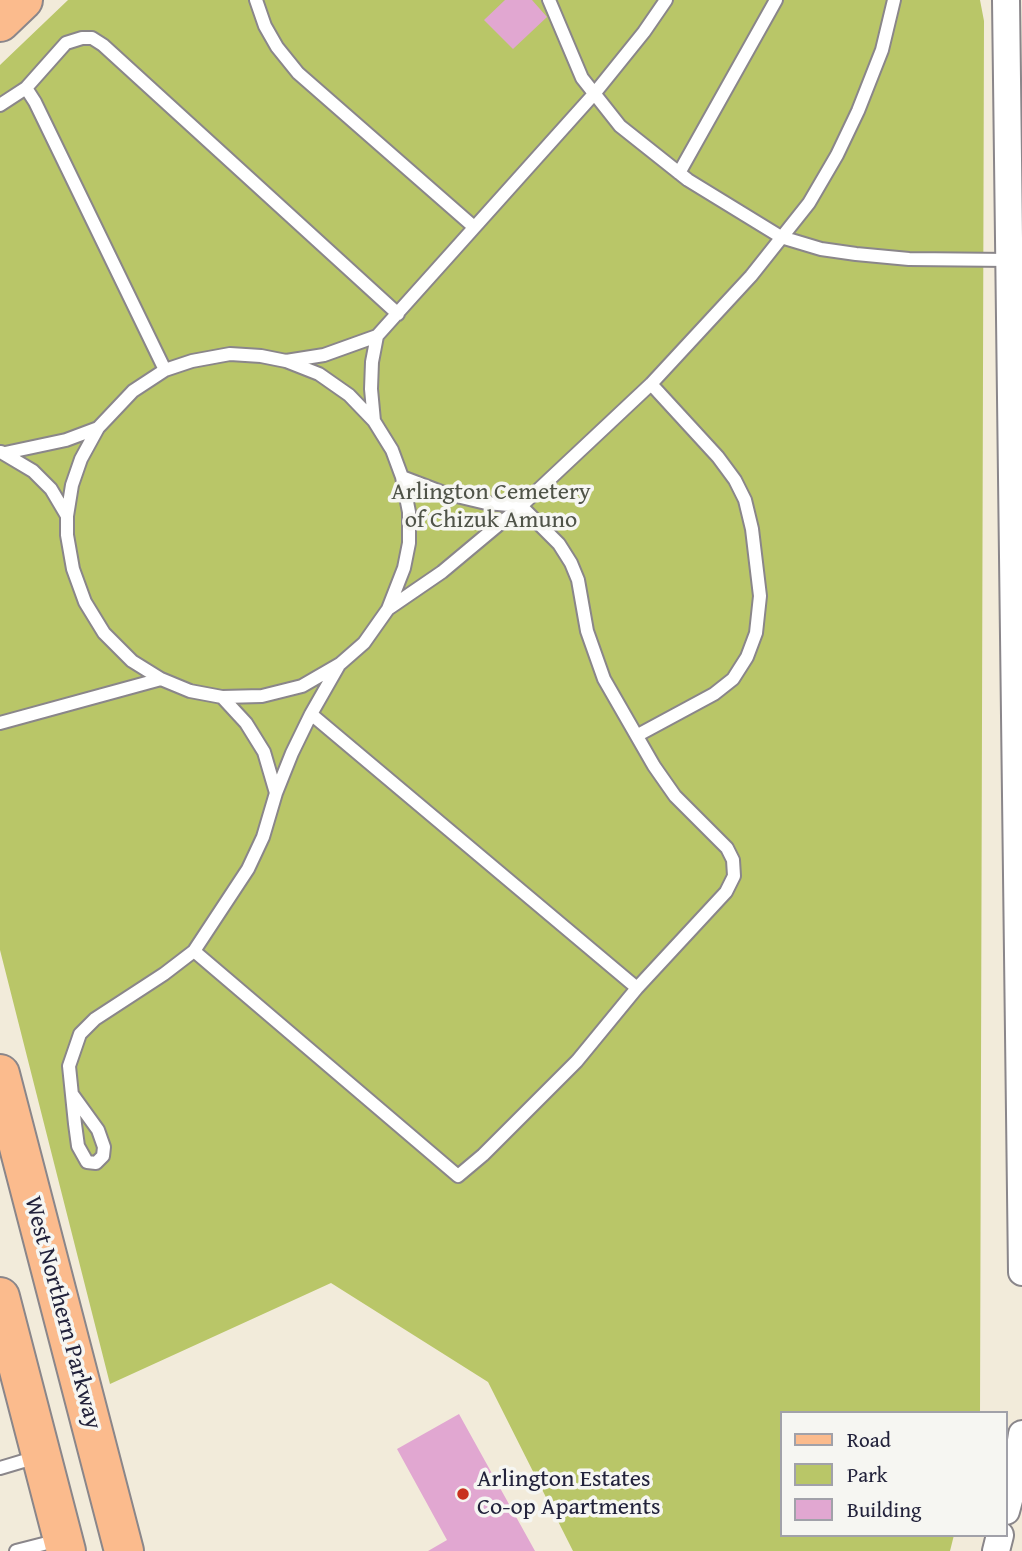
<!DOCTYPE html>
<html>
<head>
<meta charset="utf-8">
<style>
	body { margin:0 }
	#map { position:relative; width:1022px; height:1551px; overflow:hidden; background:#f2ebda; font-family:"Gentium Book Plus",serif }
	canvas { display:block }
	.legend { position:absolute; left:780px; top:1411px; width:228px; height:126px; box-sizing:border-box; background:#f6f6f2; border:2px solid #a1a1a9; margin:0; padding:9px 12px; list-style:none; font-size:21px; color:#22223b }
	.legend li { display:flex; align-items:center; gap:14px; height:35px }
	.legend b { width:35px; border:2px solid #a1a1a9 }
</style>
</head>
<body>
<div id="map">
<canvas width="1022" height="1551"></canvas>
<ul class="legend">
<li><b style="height:9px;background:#fbbb8d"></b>Road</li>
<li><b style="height:19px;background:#b9c668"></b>Park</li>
<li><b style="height:19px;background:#e1a7d1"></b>Building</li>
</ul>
</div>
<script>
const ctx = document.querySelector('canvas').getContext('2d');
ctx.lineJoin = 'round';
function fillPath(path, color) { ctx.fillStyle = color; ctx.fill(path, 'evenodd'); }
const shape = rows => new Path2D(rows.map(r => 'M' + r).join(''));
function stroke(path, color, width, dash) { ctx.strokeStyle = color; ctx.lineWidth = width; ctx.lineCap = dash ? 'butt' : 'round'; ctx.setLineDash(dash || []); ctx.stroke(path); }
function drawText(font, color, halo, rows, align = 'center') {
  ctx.font = font + ' "Gentium Book Plus",serif'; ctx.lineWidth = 7; ctx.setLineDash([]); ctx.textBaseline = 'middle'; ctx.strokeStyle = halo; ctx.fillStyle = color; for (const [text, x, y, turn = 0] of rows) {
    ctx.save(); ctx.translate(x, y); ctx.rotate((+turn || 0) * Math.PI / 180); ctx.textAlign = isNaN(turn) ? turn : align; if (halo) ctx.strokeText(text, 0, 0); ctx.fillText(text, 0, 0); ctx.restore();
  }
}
fillPath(shape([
	[68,0,980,0,984,21,980,1413,782,1413,782,1535,954,1535,950,1551,573,1551,488,1382,331,1283,110,1384,0,950,0,65]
]), '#b9c668');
fillPath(shape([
	[505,0,532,0,547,17,513,49,484,20],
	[459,1414,535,1551,428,1551,447,1540,397,1449]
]), '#e1a7d1');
const service = shape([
	[256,0,265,26,277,47,298,73,474,227],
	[549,0,582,78,620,126,688,180,781,237,821,249,856,254,909,259,1010,260],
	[26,88,35,102,165,370],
	[0,105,26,88,66,43,82,38,92,38,103,45,398,314],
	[679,173,776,0],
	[286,361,324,355,377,336,594,94,644,32,666,0],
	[374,421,371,389,372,362,377,336],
	[1,452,33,471,51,489,67,516],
	[5,453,66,440,98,428],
	[402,477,444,493,486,503,521,506,651,384,751,276,809,203,837,155,858,111,882,50,894,0],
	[222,697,246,723,264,752,276,793],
	[311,714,637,988],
	[0,723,161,679,190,691,222,697,262,696,302,686,340,664,364,643,388,609,404,568,409,543,409,512,402,477,392,450,374,421,349,395,319,374,286,361,261,356,230,354,192,361,165,370,133,391,98,428,81,459,72,485,67,516,67,535,73,569,85,602,104,633,132,661,161,679],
	[638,735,714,694,733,679,747,657,756,633,760,596,752,529,745,500,735,480,718,457,651,384],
	[194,951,458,1176,483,1155,577,1061,637,988,726,892,734,876,733,860,727,848,675,796,654,766,604,679,587,631,578,580,571,563,559,544,521,506,442,572,388,609],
	[72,1094,98,1130,104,1147,103,1156,96,1163,87,1162,78,1146,75,1124,69,1066,80,1034,95,1019,164,974,194,951,248,869,263,837,276,793,292,753,311,714,339,665],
	[0,1468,37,1457],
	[16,1551,59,1540]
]);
const minor = shape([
	[1006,0,1022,1272],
	[1006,1511,1016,1474,1022,1434],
	[996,1551,1000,1535]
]);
const primary = shape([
	[0,22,23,0],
	[0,1074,124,1551],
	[0,1297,66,1551]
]);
stroke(service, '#8a868a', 16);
stroke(minor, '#8a868a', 30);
stroke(primary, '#8a868a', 42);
stroke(service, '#fff', 12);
stroke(minor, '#fff', 26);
stroke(primary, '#fbbb8d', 38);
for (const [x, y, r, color] of [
	[463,1494,7,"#c8321e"]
]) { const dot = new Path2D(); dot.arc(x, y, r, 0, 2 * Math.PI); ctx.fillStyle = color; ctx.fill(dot); stroke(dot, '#f6f6f2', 2.5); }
drawText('24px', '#4f5348', '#f6f6f2', [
	["Arlington Cemetery",491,493],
	["of Chizuk Amuno",491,521]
]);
drawText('24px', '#22223b', '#f6f6f2', [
	["West Northern Parkway",62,1313,75]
]);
drawText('24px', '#22223b', '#f6f6f2', [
	["Arlington Estates",477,1480],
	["Co-op Apartments",477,1508]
], 'left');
</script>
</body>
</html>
